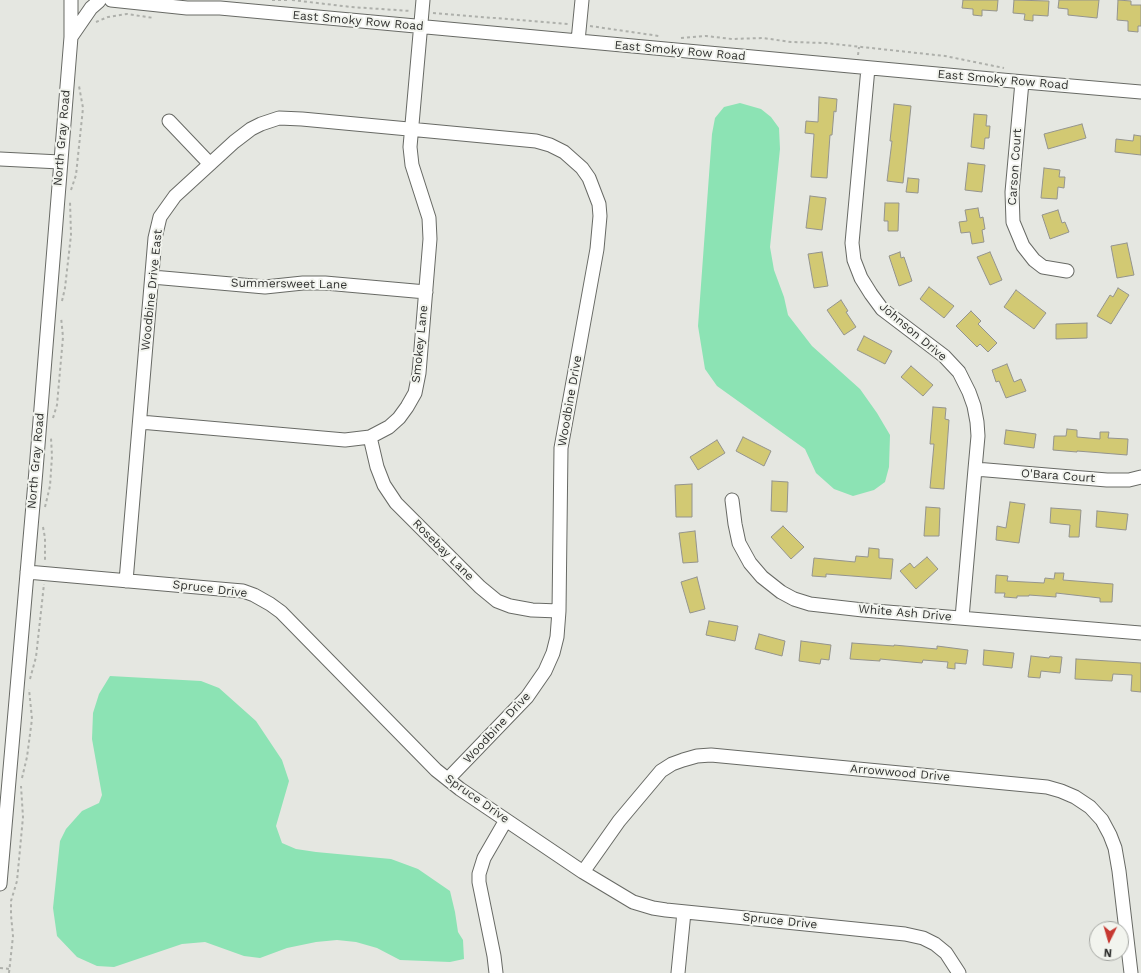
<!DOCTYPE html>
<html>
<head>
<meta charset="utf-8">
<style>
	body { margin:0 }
	#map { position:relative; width:1141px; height:973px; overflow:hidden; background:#e5e7e1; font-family:"Work Sans",sans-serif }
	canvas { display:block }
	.north { position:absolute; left:1089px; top:921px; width:40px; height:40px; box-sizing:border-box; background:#f2f4ee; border:1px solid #a4a6a2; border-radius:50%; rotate:185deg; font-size:11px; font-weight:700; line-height:16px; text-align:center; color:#30312f }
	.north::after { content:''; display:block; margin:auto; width:14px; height:18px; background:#c63831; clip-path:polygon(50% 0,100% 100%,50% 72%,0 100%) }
</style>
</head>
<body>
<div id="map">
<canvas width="1141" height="973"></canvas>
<div class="north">N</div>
</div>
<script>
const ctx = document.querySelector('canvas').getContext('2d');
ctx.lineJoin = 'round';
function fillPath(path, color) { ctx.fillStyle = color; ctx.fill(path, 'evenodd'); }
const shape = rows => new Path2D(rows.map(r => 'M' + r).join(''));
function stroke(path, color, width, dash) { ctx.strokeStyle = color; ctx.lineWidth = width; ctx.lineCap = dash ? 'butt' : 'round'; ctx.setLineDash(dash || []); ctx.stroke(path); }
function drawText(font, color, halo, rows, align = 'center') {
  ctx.font = font + ' "Work Sans",sans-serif'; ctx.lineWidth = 4; ctx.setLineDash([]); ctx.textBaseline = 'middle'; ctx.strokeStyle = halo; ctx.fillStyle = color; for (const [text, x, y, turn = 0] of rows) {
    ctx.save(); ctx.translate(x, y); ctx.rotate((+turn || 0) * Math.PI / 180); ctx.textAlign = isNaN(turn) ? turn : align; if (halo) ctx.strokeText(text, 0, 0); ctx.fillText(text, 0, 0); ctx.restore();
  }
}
fillPath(shape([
	[740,103,761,109,771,117,779,128,780,149,770,247,774,270,784,297,788,315,812,346,860,389,877,413,890,435,889,467,885,482,874,490,853,496,834,489,816,473,805,449,717,386,705,369,698,326,712,134,715,118,724,107],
	[110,676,201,681,219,688,256,721,282,760,289,781,276,826,282,843,296,849,316,852,391,859,418,869,450,891,455,912,458,932,463,940,464,959,450,962,400,960,377,948,356,942,337,940,316,942,287,948,260,958,244,956,205,942,182,944,114,967,97,966,77,957,57,936,53,908,60,841,66,829,82,811,99,803,102,795,92,739,93,713,99,694]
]), '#8ce3b4');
const building = shape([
	[963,0,998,0,997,11,982,10,982,16,973,15,973,9,962,8,963,0],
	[1014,0,1049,1,1048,16,1033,15,1033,21,1024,20,1025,14,1013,13,1014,0],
	[1059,0,1099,0,1097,18,1068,15,1068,9,1058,8,1059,0],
	[1118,0,1131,1,1131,5,1141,5,1141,26,1138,26,1138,32,1128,31,1128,21,1117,20,1118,0],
	[819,97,837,99,836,112,834,111,832,135,830,135,827,178,811,177,814,134,805,133,806,121,818,122,819,97],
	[894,104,911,106,903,183,887,181,892,141,890,141,894,104],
	[974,114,987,115,986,126,990,126,989,138,985,138,984,149,971,147,974,114],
	[1082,124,1086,138,1048,149,1044,134,1082,124],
	[1134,135,1141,136,1141,155,1115,152,1116,139,1133,141,1134,135],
	[968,163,985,165,982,192,965,190,968,163],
	[1044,168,1060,170,1059,177,1065,177,1064,188,1058,187,1057,199,1041,198,1044,168],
	[908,178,919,179,918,193,906,192,908,178],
	[810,196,826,198,822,230,806,228,810,196],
	[885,203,899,203,898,231,888,231,888,221,884,221,885,203],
	[978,208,980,218,983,217,985,229,982,230,984,242,972,244,970,232,961,233,959,222,967,221,965,210,978,208],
	[1058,210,1062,223,1065,222,1069,232,1050,239,1042,215,1058,210],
	[1127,243,1134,275,1117,278,1111,246,1127,243],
	[822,252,828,286,814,288,808,254,822,252],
	[900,252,901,258,904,257,912,281,899,286,889,256,900,252],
	[990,252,1002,280,990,285,977,257,990,252],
	[929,287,954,306,944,318,920,299,929,287],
	[1118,288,1129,295,1111,324,1097,316,1110,295,1113,297,1118,288],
	[1016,290,1046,313,1034,329,1004,307,1016,290],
	[841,300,848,311,846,312,856,327,844,335,827,310,841,300],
	[971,311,981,321,978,324,997,343,988,352,980,344,977,347,956,326,971,311],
	[1087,323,1087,338,1056,339,1056,324,1087,323],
	[864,336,892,351,885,364,857,350,864,336],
	[1007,364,1014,382,1021,379,1026,391,1006,398,999,381,996,382,992,370,1007,364],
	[911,366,933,385,923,396,901,377,911,366],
	[933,407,946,408,945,419,949,420,944,489,930,488,934,444,930,444,933,407],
	[1067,429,1077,430,1077,437,1100,439,1100,432,1109,432,1108,438,1128,439,1127,455,1077,451,1077,452,1053,450,1054,436,1066,436,1067,429],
	[1006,430,1036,434,1034,448,1004,444,1006,430],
	[743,437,771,451,764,466,736,451,743,437],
	[717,440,725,453,698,470,690,457,717,440],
	[772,481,788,482,787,512,771,511,772,481],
	[692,484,692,517,676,517,675,485,692,484],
	[1010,502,1025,504,1019,543,996,540,997,526,1006,528,1010,502],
	[926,507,940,508,939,536,924,536,926,507],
	[1051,508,1081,510,1079,537,1069,537,1070,525,1050,523,1051,508],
	[1097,511,1128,514,1126,530,1096,527,1097,511],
	[783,526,804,547,791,559,771,537,783,526],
	[695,531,698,562,683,563,679,533,695,531],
	[869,548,879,549,879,558,893,559,891,579,826,574,826,577,812,576,814,558,855,562,856,556,868,557,869,548],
	[927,557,938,569,916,589,900,571,910,563,914,568,927,557],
	[1055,573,1064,573,1063,580,1113,584,1112,602,1100,602,1100,598,1056,593,1056,597,1029,595,1029,596,1017,596,1017,598,1004,597,1005,593,995,593,996,575,1008,576,1007,581,1044,583,1045,578,1054,579,1055,573],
	[697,577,705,609,690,613,681,582,697,577],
	[709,621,738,626,735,641,706,635,709,621],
	[759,634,785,641,782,656,755,649,759,634],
	[801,641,831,645,829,660,821,659,820,664,799,661,801,641],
	[852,643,894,646,894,645,937,649,937,646,968,650,966,664,955,663,955,669,947,668,948,662,923,660,922,663,880,659,880,661,850,659,852,643],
	[984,650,1014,653,1012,668,983,665,984,650],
	[1031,656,1049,658,1050,656,1062,657,1060,673,1041,671,1040,678,1028,677,1031,656],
	[1076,659,1141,663,1141,692,1131,691,1132,675,1113,674,1112,681,1075,679,1076,659]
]);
fillPath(building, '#d2c973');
stroke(building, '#94948e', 1);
const minor = shape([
	[111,0,187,8,220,8,1013,81,1141,92],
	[71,37,91,8,99,1],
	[578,41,582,0],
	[868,68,852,243,854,260,861,278,871,294,882,309,944,356,959,372,969,392,974,406,977,422,978,436,975,469,962,618],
	[1022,82,1012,192,1013,222,1023,246,1034,260,1043,267,1067,271],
	[169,121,210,164],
	[0,159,60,162],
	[152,277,265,287,303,283,325,283,426,292],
	[140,422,345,440,370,437,389,427,399,418,407,407,415,393,419,373,430,239,429,218,412,165,410,147,423,0],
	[370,437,377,467,384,485,396,503,480,587,497,601,510,606,532,610,559,611],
	[975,469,1107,480,1129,480,1141,477],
	[732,500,735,524,739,543,750,563,762,577,781,592,794,599,810,604,863,610,1141,633],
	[27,572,231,590,243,591,254,595,270,604,281,612,436,770,460,789,583,872,633,902,653,908,666,910,905,934,923,938,935,944,946,953,959,973],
	[126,581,155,238,160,217,175,196,234,142,251,129,261,124,279,118,302,119,536,141,550,145,564,152,582,168,589,178,599,204,600,216,597,249,561,448,559,611,557,637,553,653,545,671,527,697,448,779],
	[583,872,619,821,661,771,672,764,683,760,697,756,711,755,1047,787,1061,791,1075,797,1090,807,1102,820,1110,835,1115,848,1119,871,1131,973],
	[0,884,36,470,71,37,71,0],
	[496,973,494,956,479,882,479,874,484,858,506,820],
	[678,973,684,912]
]);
stroke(minor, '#686a65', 15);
stroke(shape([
	[272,0,288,0],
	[292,0,351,7,411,11],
	[433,13,568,24],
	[96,22,108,17,127,14,154,18],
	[590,26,659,36],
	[681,38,706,36,732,39,763,38,791,42,825,43,945,56,1004,68],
	[858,55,859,47],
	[71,190,76,175,83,108,79,86],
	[62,301,65,288,71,235,70,201],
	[53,418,57,405,63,337,61,317],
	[45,507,50,486,52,456,51,438],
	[43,527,45,538,45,562],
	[30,679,36,657,44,584],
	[22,778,27,757,32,719,29,689],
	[0,968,10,969],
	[9,973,13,936,11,915,11,901,17,881,23,817,21,786]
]), '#aeb0ab', 2, [3, 3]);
stroke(minor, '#fff', 13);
drawText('12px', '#30312f', '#f2f4ee', [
	["East Smoky Row Road",358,21,5],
	["East Smoky Row Road",680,51,5],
	["East Smoky Row Road",1003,80,5],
	["North Gray Road",62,138,-85],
	["Carson Court",1015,167,-86],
	["Summersweet Lane",289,284,1],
	["Woodbine Drive East",152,290,-84],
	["Johnson Drive",913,332,40],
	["Smokey Lane",420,344,-84],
	["Woodbine Drive",570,401,-80],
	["North Gray Road",36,461,-85],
	["O'Bara Court",1058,476,4],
	["Rosebay Lane",443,550,45],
	["Spruce Drive",210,589,7],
	["White Ash Drive",905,613,5],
	["Woodbine Drive",497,728,-47],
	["Arrowwood Drive",900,773,5],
	["Spruce Drive",477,799,35],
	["Spruce Drive",780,921,6]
]);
</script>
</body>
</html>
